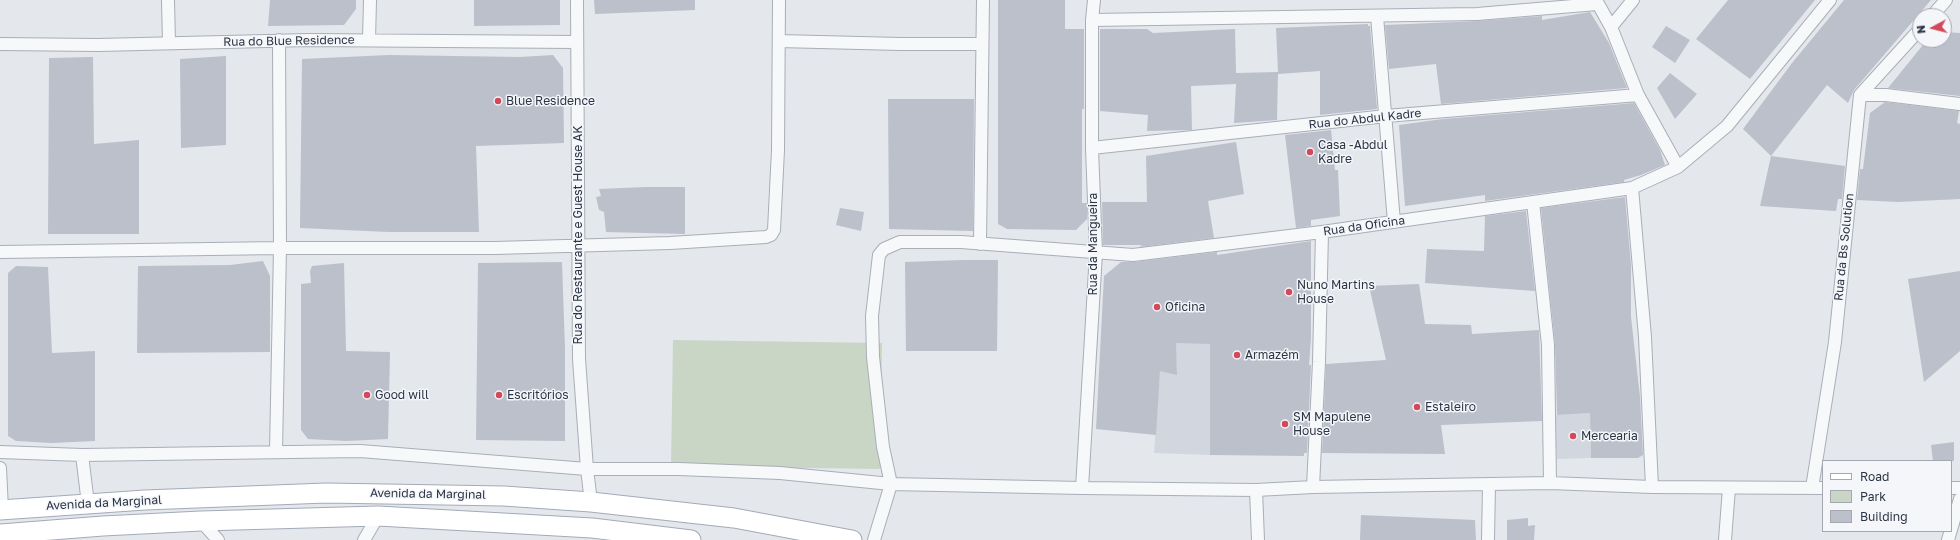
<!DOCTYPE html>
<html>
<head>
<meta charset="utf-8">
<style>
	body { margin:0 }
	#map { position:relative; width:1960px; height:540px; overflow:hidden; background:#e4e7ec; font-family:"Golos Text",sans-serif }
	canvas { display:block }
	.legend { position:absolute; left:1822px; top:460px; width:130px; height:72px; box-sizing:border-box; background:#f4f6f9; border:1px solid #a4a8b1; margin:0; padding:5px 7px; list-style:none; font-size:12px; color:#2b3445 }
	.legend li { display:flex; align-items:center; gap:8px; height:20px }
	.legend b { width:20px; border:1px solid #a4a8b1 }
	.north { position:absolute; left:1912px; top:8px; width:40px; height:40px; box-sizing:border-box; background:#f4f6f9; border:1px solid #a4a8b1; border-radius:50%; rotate:263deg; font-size:11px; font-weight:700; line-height:16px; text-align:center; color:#2b3445 }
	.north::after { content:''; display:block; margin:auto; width:14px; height:18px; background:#d1495b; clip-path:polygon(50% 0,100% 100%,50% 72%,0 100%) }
</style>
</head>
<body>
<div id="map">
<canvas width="1960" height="540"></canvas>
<ul class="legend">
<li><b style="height:5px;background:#fff"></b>Road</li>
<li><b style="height:11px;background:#c9d6c5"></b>Park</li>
<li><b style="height:11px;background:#bbc0ca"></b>Building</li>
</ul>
<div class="north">N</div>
</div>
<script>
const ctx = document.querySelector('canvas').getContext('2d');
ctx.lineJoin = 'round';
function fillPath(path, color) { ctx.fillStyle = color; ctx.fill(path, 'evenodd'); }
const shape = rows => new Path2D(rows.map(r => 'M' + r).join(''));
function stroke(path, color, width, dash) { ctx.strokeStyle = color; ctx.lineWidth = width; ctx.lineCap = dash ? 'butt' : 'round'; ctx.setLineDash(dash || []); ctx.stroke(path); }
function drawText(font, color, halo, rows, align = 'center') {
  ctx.font = font + ' "Golos Text",sans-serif'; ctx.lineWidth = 3; ctx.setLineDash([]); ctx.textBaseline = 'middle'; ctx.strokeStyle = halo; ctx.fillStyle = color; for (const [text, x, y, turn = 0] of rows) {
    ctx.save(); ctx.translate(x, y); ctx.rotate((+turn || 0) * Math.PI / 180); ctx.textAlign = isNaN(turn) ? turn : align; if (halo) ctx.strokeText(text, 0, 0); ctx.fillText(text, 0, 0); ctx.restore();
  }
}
fillPath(shape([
	[1175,340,1214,344,1210,455,1154,453,1160,371,1177,373],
	[1590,413,1591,458,1557,459,1554,415]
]), '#d2d6de');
fillPath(shape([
	[673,340,882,343,880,469,671,466]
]), '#c9d6c5');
fillPath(shape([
	[270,0,356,0,356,9,344,25,268,26],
	[474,0,560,0,560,25,474,26],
	[594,0,695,0,695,10,595,14],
	[998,0,1065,0,1065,29,1084,29,1084,109,1082,109,1082,203,1087,203,1087,219,1076,230,1007,229,998,224],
	[1728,0,1815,0,1750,79,1696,39],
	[1844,0,1931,0,1854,90,1848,103,1827,85,1771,156,1743,129,1792,63],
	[1590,12,1609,43,1627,88,1441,104,1436,64,1389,69,1385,25,1478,21,1542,16,1542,20],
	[1368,24,1368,26,1370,26,1377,109,1320,115,1320,71,1278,74,1277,120,1234,123,1236,84,1191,86,1192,130,1147,131,1148,115,1100,111,1100,29,1147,29,1153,33,1235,29,1236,73,1278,72,1276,28],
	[1666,26,1690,40,1675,63,1652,47],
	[1944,32,1960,33,1960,96,1888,88,1927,40,1944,40],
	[389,55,520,57,553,55,563,68,564,143,476,146,479,232,389,232,300,228,302,59],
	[226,56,226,145,181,148,180,59],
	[93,57,94,144,139,140,139,234,48,234,49,58],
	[1670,73,1697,94,1675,119,1657,88],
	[888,99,974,99,973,231,889,229],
	[1885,102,1959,111,1957,123,1960,124,1960,199,1898,202,1857,200,1860,169,1863,169,1870,113],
	[1634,103,1660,150,1665,165,1641,175,1624,180,1624,182,1485,201,1485,195,1405,206,1399,125,1443,119],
	[1331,130,1335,170,1338,170,1340,216,1311,220,1311,226,1296,228,1285,135],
	[1236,142,1244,194,1208,201,1214,238,1140,247,1142,245,1103,245,1102,202,1147,202,1146,156],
	[1771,156,1845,166,1842,199,1838,199,1836,211,1760,206],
	[645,187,685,187,685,234,606,232,604,212,599,210,596,197,601,196,599,189],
	[1625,197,1631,265,1631,317,1640,397,1643,455,1638,458,1591,458,1590,413,1557,415,1555,344,1541,208],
	[840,208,864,212,861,231,836,225],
	[1526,211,1535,291,1425,283,1427,249,1484,251,1485,216],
	[1311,241,1311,338,1309,365,1311,365,1307,453,1304,453,1304,456,1210,455,1210,344,1176,343,1177,375,1160,371,1156,435,1096,429,1104,276,1121,262,1134,262,1217,252,1217,255],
	[963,260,998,260,997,351,906,351,905,262],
	[263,261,270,276,270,352,137,353,138,266,230,265],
	[562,262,565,349,565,441,476,440,478,263],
	[344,263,346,351,390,352,388,439,346,441,308,439,301,430,301,284,311,283,310,271,312,266],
	[16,266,48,267,52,353,95,351,95,441,52,443,16,441,8,436,8,273],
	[1960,271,1960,351,1924,382,1908,279],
	[1419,284,1425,324,1471,325,1472,334,1539,330,1542,421,1441,425,1445,454,1322,453,1326,364,1386,360,1369,286],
	[1954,442,1954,461,1933,461,1931,445],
	[1361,515,1475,520,1476,540,1360,540],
	[1528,518,1528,526,1535,525,1534,540,1507,540,1507,520]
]), '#bbc0ca');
const minor = shape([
	[168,0,169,43],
	[577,0,579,359,587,469,591,502],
	[1596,0,1611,27,1638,95,1678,167],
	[1377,16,1394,222],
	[1932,16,1946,0],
	[1092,20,1477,14,1597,4],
	[1611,27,1633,0],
	[369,40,370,0],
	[779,41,900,44,982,44],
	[0,44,98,45,309,40,577,42],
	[1860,95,1886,95,1960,104],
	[1092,148,1386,116,1638,95],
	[1632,188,1645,337,1652,487],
	[1533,202,1548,345,1550,483],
	[980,244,983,0],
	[0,252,280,248,495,248,670,243,766,237,771,235,774,230,778,150,779,0],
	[276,451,280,248,279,40],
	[0,452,82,455,360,451,587,469,679,469,780,473,891,484,1082,488,1256,490,1313,487,1550,483,1652,487,1823,488],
	[82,455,88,504],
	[0,468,2,509],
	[1313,487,1319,362,1322,232],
	[1082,488,1096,253,1092,148,1092,20,1094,0],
	[1812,488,1835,342,1860,95,1920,29],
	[1951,488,1960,488],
	[1256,490,1258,540],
	[201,521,218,540],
	[364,540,378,516],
	[874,540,891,484,883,447,873,357,872,316,879,255,884,249,900,242,961,242,1133,255,1322,232,1632,188,1678,167,1727,126,1830,0],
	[1488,540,1489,485],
	[1725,540,1729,488],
	[1948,540,1960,499]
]);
const primary = shape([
	[0,510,145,500,326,493,504,496,591,502,734,518,852,540],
	[0,534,103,526,201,521,378,516,592,528,691,540]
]);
stroke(minor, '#a9aeb7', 14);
stroke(primary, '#a3abb8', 21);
stroke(minor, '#f7f8fa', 12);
stroke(primary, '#fff', 19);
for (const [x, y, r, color] of [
	[498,101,4,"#d1495b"],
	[1310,152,4,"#d1495b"],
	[1289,292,4,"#d1495b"],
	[1157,307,4,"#d1495b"],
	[1237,355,4,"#d1495b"],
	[367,395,4,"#d1495b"],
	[499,395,4,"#d1495b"],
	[1417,407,4,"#d1495b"],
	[1285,424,4,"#d1495b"],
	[1573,436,4,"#d1495b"]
]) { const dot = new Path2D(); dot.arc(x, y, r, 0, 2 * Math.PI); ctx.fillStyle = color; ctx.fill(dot); stroke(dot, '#f4f6f9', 1.5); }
drawText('12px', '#2b3445', '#f4f6f9', [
	["Rua do Blue Residence",289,41,-1],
	["Rua do Abdul Kadre",1365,119,-6],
	["Rua da Oficina",1364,226,-8],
	["Rua do Restaurante e Guest House AK",578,235,-90],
	["Rua da Mangueira",1093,244,-90],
	["Rua da Bs Solution",1844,247,-84],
	["Avenida da Marginal",428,494,1],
	["Avenida da Marginal",104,503,-3]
]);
drawText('12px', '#2b3445', '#f4f6f9', [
	["Blue Residence",506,101],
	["Casa -Abdul",1318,145],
	["Kadre",1318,159],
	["Nuno Martins",1297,285],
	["House",1297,299],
	["Oficina",1165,307],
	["Armazém",1245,355],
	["Good will",375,395],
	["Escritórios",507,395],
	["Estaleiro",1425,407],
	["SM Mapulene",1293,417],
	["House",1293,431],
	["Mercearia",1581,436]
], 'left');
</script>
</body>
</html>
